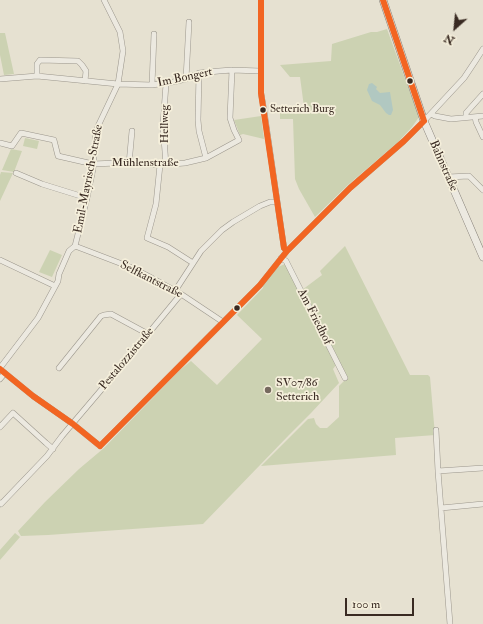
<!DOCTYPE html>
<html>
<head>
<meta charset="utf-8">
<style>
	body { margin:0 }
	#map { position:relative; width:483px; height:624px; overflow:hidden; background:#e6e1d1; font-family:"IM FELL Double Pica",serif }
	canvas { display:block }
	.north { position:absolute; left:435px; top:8px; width:40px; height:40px; -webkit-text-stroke:3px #f5efdb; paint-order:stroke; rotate:207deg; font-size:11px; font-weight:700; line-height:16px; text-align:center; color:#392a22 }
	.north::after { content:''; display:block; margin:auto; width:14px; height:18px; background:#392a22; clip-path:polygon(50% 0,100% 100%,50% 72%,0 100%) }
	.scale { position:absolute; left:345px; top:598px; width:69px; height:18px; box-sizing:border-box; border:2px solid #392a22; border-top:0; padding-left:5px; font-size:12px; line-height:14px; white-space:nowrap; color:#392a22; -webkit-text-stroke:3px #f5efdb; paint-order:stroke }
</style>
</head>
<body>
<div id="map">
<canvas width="483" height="624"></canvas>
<div class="north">N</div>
<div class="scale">100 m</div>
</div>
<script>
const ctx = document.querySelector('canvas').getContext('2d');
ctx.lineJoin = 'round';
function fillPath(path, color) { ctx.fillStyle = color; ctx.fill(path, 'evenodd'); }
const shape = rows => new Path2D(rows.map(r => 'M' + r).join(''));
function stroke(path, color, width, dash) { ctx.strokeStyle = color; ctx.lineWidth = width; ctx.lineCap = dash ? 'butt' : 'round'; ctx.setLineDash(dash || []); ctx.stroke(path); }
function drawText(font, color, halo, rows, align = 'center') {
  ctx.font = font + ' "IM FELL Double Pica",serif'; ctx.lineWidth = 3.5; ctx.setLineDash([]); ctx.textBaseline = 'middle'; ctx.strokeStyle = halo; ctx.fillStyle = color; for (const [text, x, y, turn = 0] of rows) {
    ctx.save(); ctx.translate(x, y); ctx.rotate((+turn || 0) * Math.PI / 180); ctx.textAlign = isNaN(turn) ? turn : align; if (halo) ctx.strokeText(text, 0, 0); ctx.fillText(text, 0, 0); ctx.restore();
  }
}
fillPath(shape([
	[387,29,419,117,412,127,398,142,349,184,315,217,299,189,295,179,293,119,280,119,280,110,304,107,300,77,290,77,280,65,331,61,332,44,371,32,377,32],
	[0,33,5,33,14,74,4,75,0,55],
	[261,116,264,139,243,134,240,135,234,120],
	[25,138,39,141,37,149,23,146],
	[11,149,22,151,14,172,2,170],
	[1,172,13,173,0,201,0,175],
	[345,246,410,375,428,375,430,377,435,435,395,438,396,455,261,466,308,419,314,418,316,424,320,428,327,428,339,417,339,386,347,378,302,290,322,275,320,271],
	[50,250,62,255,52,277,39,272],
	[285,264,336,365,333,369,339,383,311,413,289,435,203,524,48,535,21,536,18,531,45,502,79,469,104,448,180,370,191,361,217,385,262,339,237,315,263,288,264,281,278,267],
	[15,533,20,537,0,560,0,550]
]), '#ccd2b2');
fillPath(shape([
	[372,83,377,87,376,89,380,93,390,92,393,110,391,115,389,115,386,113,380,105,372,101,367,90,369,84]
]), '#b1c8c1');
const street = shape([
	[261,0,261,93,264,110,284,248,287,251],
	[199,73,198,120,199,131,206,158],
	[37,76,37,64,40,60,78,61,82,65,86,71,85,81],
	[0,79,37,76,118,84,152,85,173,82,186,79,199,73,219,71,232,70,260,71],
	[186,79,189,22],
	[166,84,163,125,166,165],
	[152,85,154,34],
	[431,114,435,116,451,119,483,116],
	[466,117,466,113,483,94],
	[475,117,476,122,483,137],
	[0,143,12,146,21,133,54,140,58,156,93,164,117,163,160,165,185,163,206,158,239,140,234,130,230,118,232,70],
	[129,164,132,131],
	[160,165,156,204,147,238,168,247,193,263],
	[16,173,42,184,87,198],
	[448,177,469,176,483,190],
	[75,246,130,267,146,275,181,294,223,322],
	[281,258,286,261,345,378],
	[0,260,55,286],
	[175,291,201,251,222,230,233,222,260,206,270,202,277,202],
	[0,368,38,318,58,281,59,274,69,251,75,246,87,198,93,169,96,131,99,124,118,84,123,51,120,32,104,0],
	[59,368,101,316,104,315,111,314,148,334],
	[0,369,33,396,73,424,100,446,260,285,287,251,350,188,404,141,424,121,464,78,476,60,483,49],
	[0,379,5,373],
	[0,427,13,413,46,443,53,449],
	[436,430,438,471,450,624],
	[438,471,483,468],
	[0,503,1,504,47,456,62,436,124,363,181,294],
	[441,508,483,504]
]);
const secondary = shape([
	[383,0,424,121,483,257]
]);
stroke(street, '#9b968c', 6);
stroke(secondary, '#837d75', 8);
stroke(street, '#ece9e0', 5);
stroke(secondary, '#ece9e0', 7);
stroke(shape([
	[261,0,261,93,284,248,287,251],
	[383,0,424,121],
	[0,369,33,396,73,424,100,446],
	[100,446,260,285,287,251,350,188,404,141,424,121]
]), '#f26522', 6);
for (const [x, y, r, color] of [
	[410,81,3.5,"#392a22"],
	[263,110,3.5,"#392a22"],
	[237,308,3.5,"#392a22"],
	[268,390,4,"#766a5f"]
]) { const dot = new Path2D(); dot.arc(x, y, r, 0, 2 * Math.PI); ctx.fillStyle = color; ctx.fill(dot); stroke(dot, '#f5efdb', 1.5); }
drawText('11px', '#392a22', '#f5efdb', [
	["Setterich Burg",270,110]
], 'left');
drawText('12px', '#392a22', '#f5efdb', [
	["Im Bongert",185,78,-12],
	["Hellweg",165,124,-90],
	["Mühlenstraße",145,163],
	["Bahnstraße",443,166,66],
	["Emil-Mayrisch-Straße",89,179,-79],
	["Selfkantstraße",151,280,27],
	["Am Friedhof",314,317,63],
	["Pestalozzistraße",127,359,-50]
]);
drawText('12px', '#392a22', '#f5efdb', [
	["SV07/86",276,383],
	["Setterich",276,397]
], 'left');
</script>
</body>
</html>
